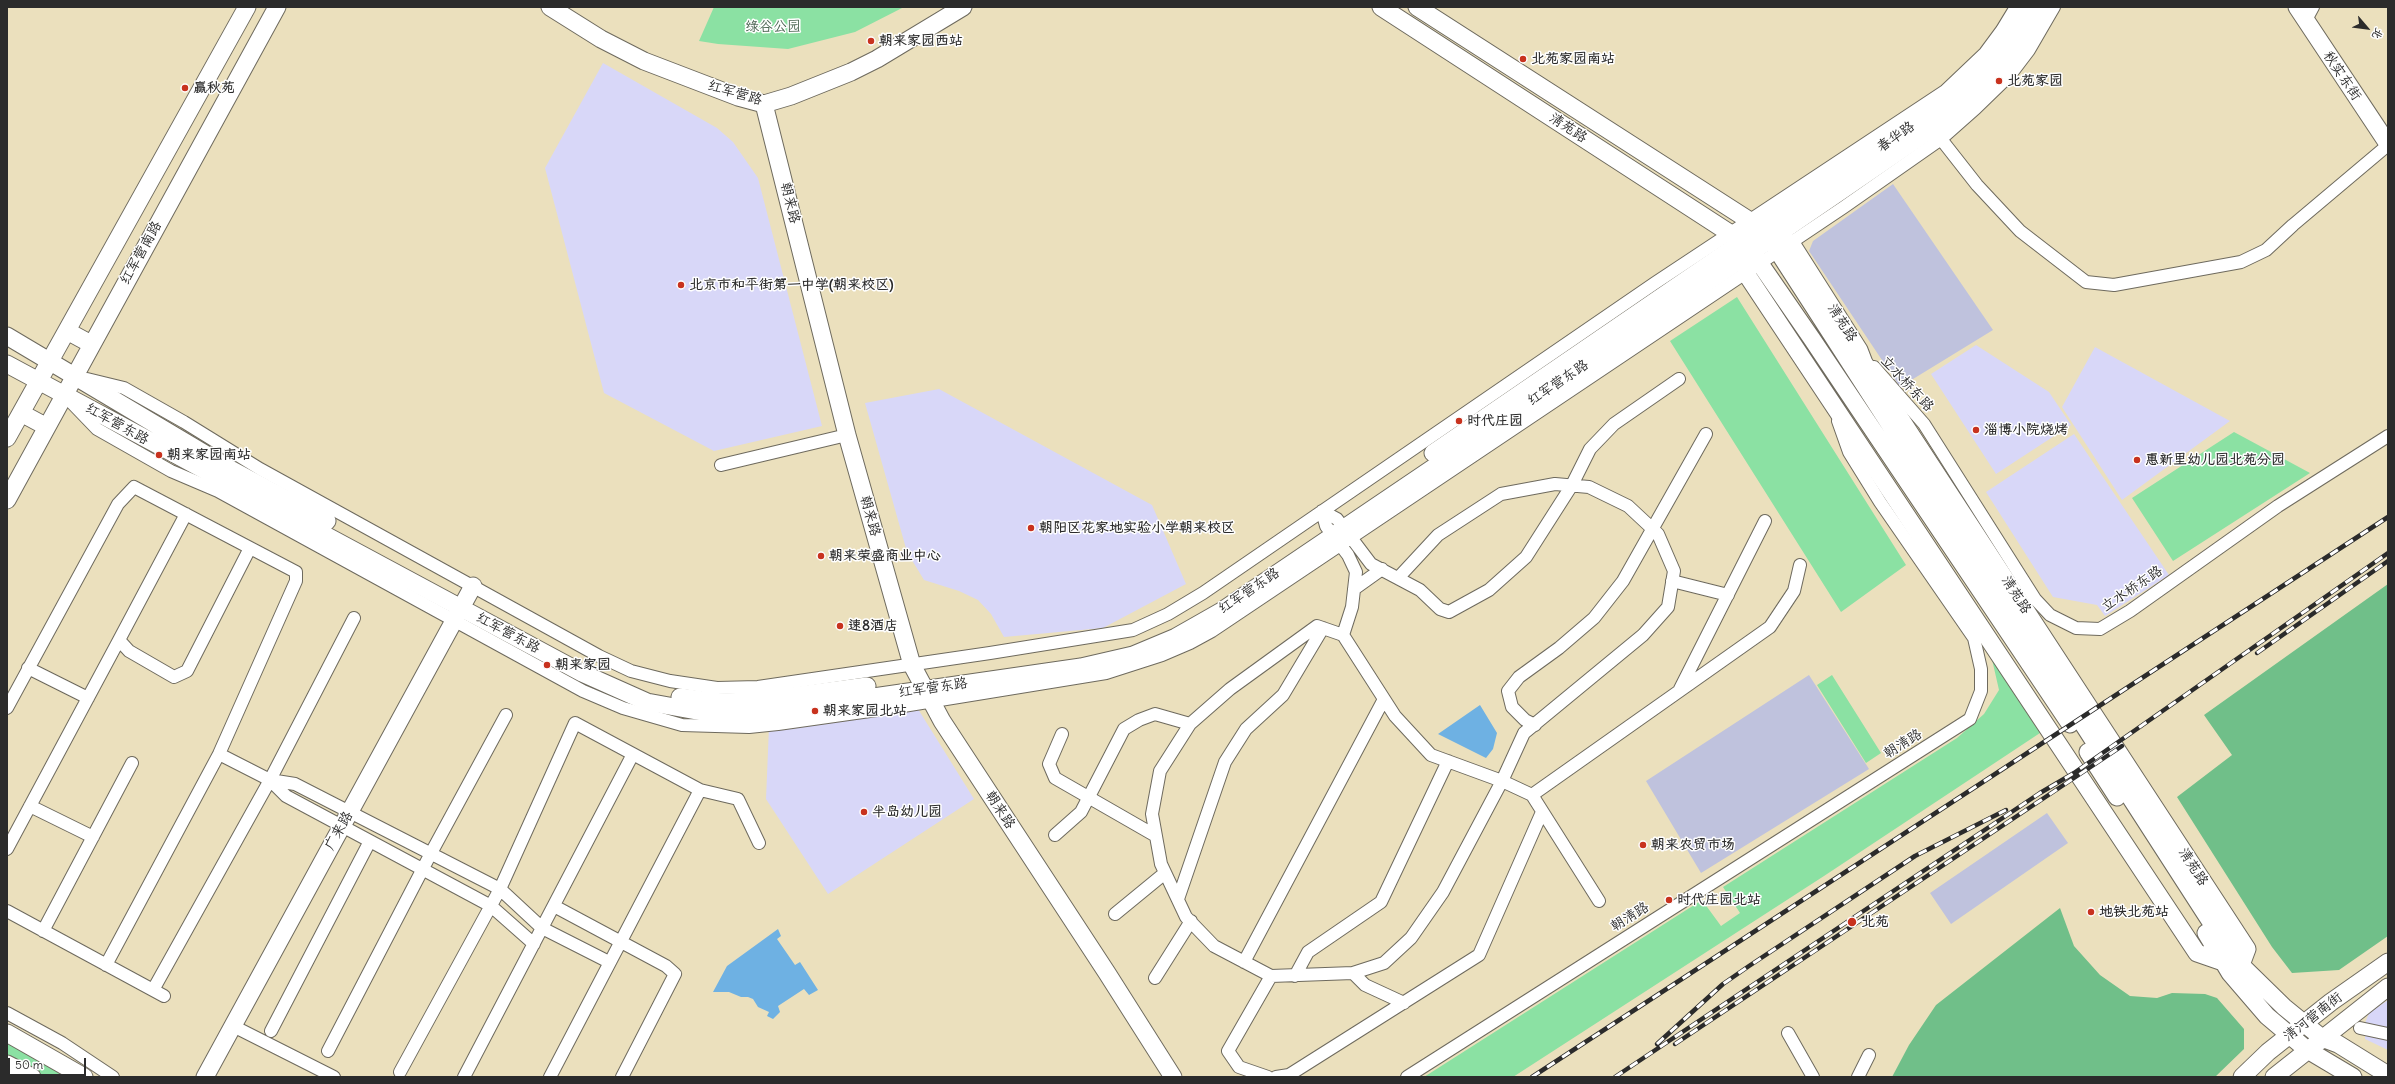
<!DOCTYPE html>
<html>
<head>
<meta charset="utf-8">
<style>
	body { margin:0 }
	#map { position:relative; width:2395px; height:1084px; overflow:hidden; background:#ebe0bd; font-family:Delius,"LXGW WenKai TC",sans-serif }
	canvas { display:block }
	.frame { position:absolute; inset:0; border:8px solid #2b2b2b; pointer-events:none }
	.north { position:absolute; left:2347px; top:8px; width:40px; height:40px; -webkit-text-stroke:3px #fff; paint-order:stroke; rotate:118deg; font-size:11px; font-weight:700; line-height:16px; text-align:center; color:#2b2b2b }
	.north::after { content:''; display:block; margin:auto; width:14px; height:18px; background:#2b2b2b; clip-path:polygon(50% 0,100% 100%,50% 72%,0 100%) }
	.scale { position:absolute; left:8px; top:1058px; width:78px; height:18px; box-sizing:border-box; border:2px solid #2b2b2b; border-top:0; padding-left:5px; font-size:12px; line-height:14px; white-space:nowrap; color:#2b2b2b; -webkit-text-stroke:3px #fff; paint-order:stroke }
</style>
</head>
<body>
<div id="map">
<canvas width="2395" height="1084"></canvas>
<div class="frame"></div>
<div class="north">北</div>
<div class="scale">50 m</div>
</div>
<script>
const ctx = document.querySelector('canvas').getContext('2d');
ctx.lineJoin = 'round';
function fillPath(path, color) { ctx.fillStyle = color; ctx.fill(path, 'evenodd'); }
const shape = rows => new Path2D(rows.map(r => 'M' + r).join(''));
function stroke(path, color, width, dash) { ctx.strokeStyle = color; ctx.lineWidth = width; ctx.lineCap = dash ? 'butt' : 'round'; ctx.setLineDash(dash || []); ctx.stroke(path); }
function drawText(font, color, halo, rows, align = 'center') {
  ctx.font = font + ' Delius,"LXGW WenKai TC",sans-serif'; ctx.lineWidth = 3; ctx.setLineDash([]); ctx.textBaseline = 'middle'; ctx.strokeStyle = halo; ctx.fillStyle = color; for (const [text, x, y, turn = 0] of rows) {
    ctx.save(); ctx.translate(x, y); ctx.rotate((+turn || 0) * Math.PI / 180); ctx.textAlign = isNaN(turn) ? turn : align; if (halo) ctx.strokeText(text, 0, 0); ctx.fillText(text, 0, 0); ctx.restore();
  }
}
fillPath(shape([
	[603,63,717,128,733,142,758,178,822,426,714,451,604,393,545,168],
	[1976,345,2049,392,2071,425,1996,474,1931,374],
	[2095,347,2230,421,2122,500,2062,407],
	[939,389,1152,505,1186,584,1103,628,1004,637,991,614,978,600,959,591,924,580,907,552,865,403],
	[2074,434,2169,575,2105,616,2097,605,2053,597,1986,492],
	[918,709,974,799,828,894,766,799,769,727],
	[2388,1000,2388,1050,2365,1039,2365,1023,2369,1013]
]), '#d8d7f8');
fillPath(shape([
	[1893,184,1993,330,1900,387,1809,251,1813,241],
	[1809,675,1869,769,1701,873,1646,781],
	[2047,813,2068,843,1951,924,1930,893]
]), '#bfc2dd');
fillPath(shape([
	[714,7,904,7,855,32,788,49,718,44,699,41],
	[1737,297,1906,565,1841,612,1670,341],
	[2234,432,2310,473,2173,561,2132,498],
	[1991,655,2040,733,1824,876,1513,1077,1424,1077,1702,900,1721,926,1740,913,1723,887,1957,738,1984,714,1999,690],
	[1832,675,1881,753,1866,763,1817,685],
	[7,1042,69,1077,46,1077,7,1057]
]), '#8be1a3');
fillPath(shape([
	[2388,584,2388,936,2339,970,2292,973,2272,947,2177,797,2232,755,2204,715],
	[2060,908,2074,946,2100,975,2130,996,2157,998,2172,993,2205,994,2217,998,2244,1029,2244,1049,2215,1077,1892,1077,1909,1045,1936,1005]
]), '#70bf89');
fillPath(shape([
	[1480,705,1497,733,1493,749,1486,758,1438,734],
	[778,929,781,936,777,939,795,965,800,962,818,990,809,995,804,989,778,1006,780,1012,773,1019,767,1016,769,1012,758,1007,753,999,748,997,741,997,729,992,713,992,727,966]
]), '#6eb1e3');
const street = shape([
	[2306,20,2313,7],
	[1937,134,1977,185,2020,231,2086,282,2114,285,2241,262,2266,250,2293,225,2388,145],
	[1874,367,1924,424,2035,599,2050,615,2076,628,2100,629,2130,611,2278,506,2388,436],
	[87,379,124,388,184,422,260,469,599,656,631,671,670,681,717,688,758,687,990,653,1133,630,1168,614,1203,593,1655,283,1945,91,1985,53,2002,30,2016,7],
	[71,402,97,429,171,471,218,491,583,691,623,708,682,725,749,727,778,724,891,708,1106,673,1162,655,1190,643,1212,631,1844,207,1941,139,1976,108,2010,75,2029,50,2054,7],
	[721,465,847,435],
	[1322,511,1326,526,1348,555,1356,572,1352,607,1343,635,1395,716,1431,755,1502,781,1532,795,1599,901],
	[1322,511,1337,519,1371,564,1420,590,1440,609,1449,612,1489,590,1526,557,1572,485,1590,449,1614,424,1679,379],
	[186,514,119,640,129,651,174,677,187,671,250,548],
	[1672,581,1728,595],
	[1354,589,1382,569],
	[1343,635,1317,626,1230,689,1190,724,1160,771,1152,814,1161,864,1186,917,1214,946,1271,976,1353,973,1384,963,1411,938,1443,892,1502,781,1524,733,1643,635,1668,607,1674,571,1658,534,1628,506,1589,487,1555,484,1501,494,1438,535,1399,577],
	[28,668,88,698],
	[1680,689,1765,521],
	[7,708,118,504,134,487,296,572,296,581,219,754,106,965],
	[1535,725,1525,720,1512,707,1508,691,1519,677,1559,648,1594,618,1623,581,1706,434],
	[1062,734,1049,764,1055,778,1156,836],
	[219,754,270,780,295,784,500,889,542,928,609,962],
	[270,780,286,796,491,906,534,944],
	[1532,795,1770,627,1794,591,1800,565],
	[30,806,93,837],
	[1055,835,1081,812,1124,729,1139,720,1155,714,1190,724],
	[7,849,119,640],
	[1178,899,1225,762,1246,729,1283,695,1323,628],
	[554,906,666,966,675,974,622,1077],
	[7,911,164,996],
	[1115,914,1165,873],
	[43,931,132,763],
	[1244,962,1384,699],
	[1353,973,1365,985,1404,1003],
	[1295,976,1308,952,1381,902,1448,761],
	[1155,978,1191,921],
	[153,990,270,780,354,618],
	[7,1013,62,1043,113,1077],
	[233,1026,334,1077],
	[2360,1028,2388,1034],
	[271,1031,370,841],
	[1788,1033,1813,1077],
	[328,1051,430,855,506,715],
	[400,1072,500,889,575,723,700,790,738,799,759,843],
	[464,1077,633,754],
	[550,1077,700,790],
	[1268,1077,1239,1067,1228,1051,1271,976],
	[1276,1077,1289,1075,1479,955,1542,812],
	[1407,1077,1970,719,1981,691,1981,669,1974,638,1880,502,1849,452,1838,421],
	[1858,1077,1869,1055]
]);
const secondary = shape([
	[550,7,601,39,644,61,738,97,764,104,791,96,851,72,877,59,963,7],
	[1381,7,1731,234,1752,252,1812,339,2070,724],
	[1417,7,1750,221,1770,239,2214,927,2241,965,2284,1007,2322,1038,2338,1044,2388,1075],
	[2297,7,2388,144],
	[764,104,847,435,912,665,942,721,1107,973,1173,1077],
	[1770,239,1791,243,1859,350,1864,363,2247,949,2241,965],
	[1752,252,1747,275,2197,953,2223,962],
	[67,331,91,344],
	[7,336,232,470,327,521],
	[7,364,582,673,647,702,713,714,756,714,1081,667,1133,655,1176,637,1220,612,1752,252,1933,128,1979,92,2015,52,2042,7],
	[21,413,47,427],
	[7,438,247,7],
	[1433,453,1933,111,1981,72,2006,42,2027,7],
	[7,500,277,7],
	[680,697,719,702,754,701,867,686],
	[2088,752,2117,797],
	[2206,933,2230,973,2267,1016,2306,1049,2353,1077],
	[7,1033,84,1077],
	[7,1064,32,1077],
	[205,1077,473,586],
	[2242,1077,2268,1052,2331,1002,2388,962],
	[2274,1077,2388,987]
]);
stroke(street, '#6e6a5e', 14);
stroke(secondary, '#6e6a5e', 19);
stroke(street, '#fff', 12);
stroke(secondary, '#fff', 17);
const rail = shape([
	[2257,653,2388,561],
	[1657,1044,1723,984,1749,966,1915,856,2006,810],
	[1675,1044,2122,746],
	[1532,1077,2388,517],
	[1615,1077,2040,793,2074,773,2388,553]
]);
stroke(rail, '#2b2b2b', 4.5);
stroke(rail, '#fff', 3, [9]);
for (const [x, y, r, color] of [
	[871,41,4,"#c8321e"],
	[1523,59,4,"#c8321e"],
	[1999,81,4,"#c8321e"],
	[185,88,4,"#c8321e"],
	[681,285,4,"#c8321e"],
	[1459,421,4,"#c8321e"],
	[1976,430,4,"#c8321e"],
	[159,455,4,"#c8321e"],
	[2137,460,4,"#c8321e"],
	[1031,528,4,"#c8321e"],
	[821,556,4,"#c8321e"],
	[840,626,4,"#c8321e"],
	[547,665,4,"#c8321e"],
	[815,711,4,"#c8321e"],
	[864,812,4,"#c8321e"],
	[1643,845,4,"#c8321e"],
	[1669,900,4,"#c8321e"],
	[2091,912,4,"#c8321e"],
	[1852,922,5,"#c8321e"]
]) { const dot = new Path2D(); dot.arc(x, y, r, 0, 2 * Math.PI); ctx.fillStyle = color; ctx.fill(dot); stroke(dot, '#fff', 1.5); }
drawText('14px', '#48624f', '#fff', [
	["绿谷公园",773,27]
]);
drawText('bold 14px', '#2b2b2b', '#fff', [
	["朝来家园西站",879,41],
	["北苑家园南站",1531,59],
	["北苑家园",2007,81],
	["赢秋苑",193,88],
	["北京市和平街第一中学(朝来校区)",689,285],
	["时代庄园",1467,421],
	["淄博小院烧烤",1984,430],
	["朝来家园南站",167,455],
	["惠新里幼儿园北苑分园",2145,460],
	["朝阳区花家地实验小学朝来校区",1039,528],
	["朝来荣盛商业中心",829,556],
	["速8酒店",848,626],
	["朝来家园",555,665],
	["朝来家园北站",823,711],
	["半岛幼儿园",872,812],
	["朝来农贸市场",1651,845],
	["时代庄园北站",1677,900],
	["地铁北苑站",2099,912],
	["北苑",1861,922]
], 'left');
drawText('14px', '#2b2b2b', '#fff', [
	["秋实东街",2342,76,56],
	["红军营路",735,93,16],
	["清苑路",1568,128,33],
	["春华路",1896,137,-35],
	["朝来路",790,203,76],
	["红军营南路",141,253,-61],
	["清苑路",1842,323,57],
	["红军营东路",1558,383,-34],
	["立水桥东路",1907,384,47],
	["红军营东路",117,424,29],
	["朝来路",870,516,74],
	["立水桥东路",2132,589,-34],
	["红军营东路",1249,591,-34],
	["清苑路",2016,595,57],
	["红军营东路",508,633,28],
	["红军营东路",933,688,-8],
	["朝清路",1903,744,-32],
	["朝来路",1000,810,57],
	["广来路",339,831,-61],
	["清苑路",2193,867,57],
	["朝清路",1630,917,-32],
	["清河营南街",2313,1017,-38]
]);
</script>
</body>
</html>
